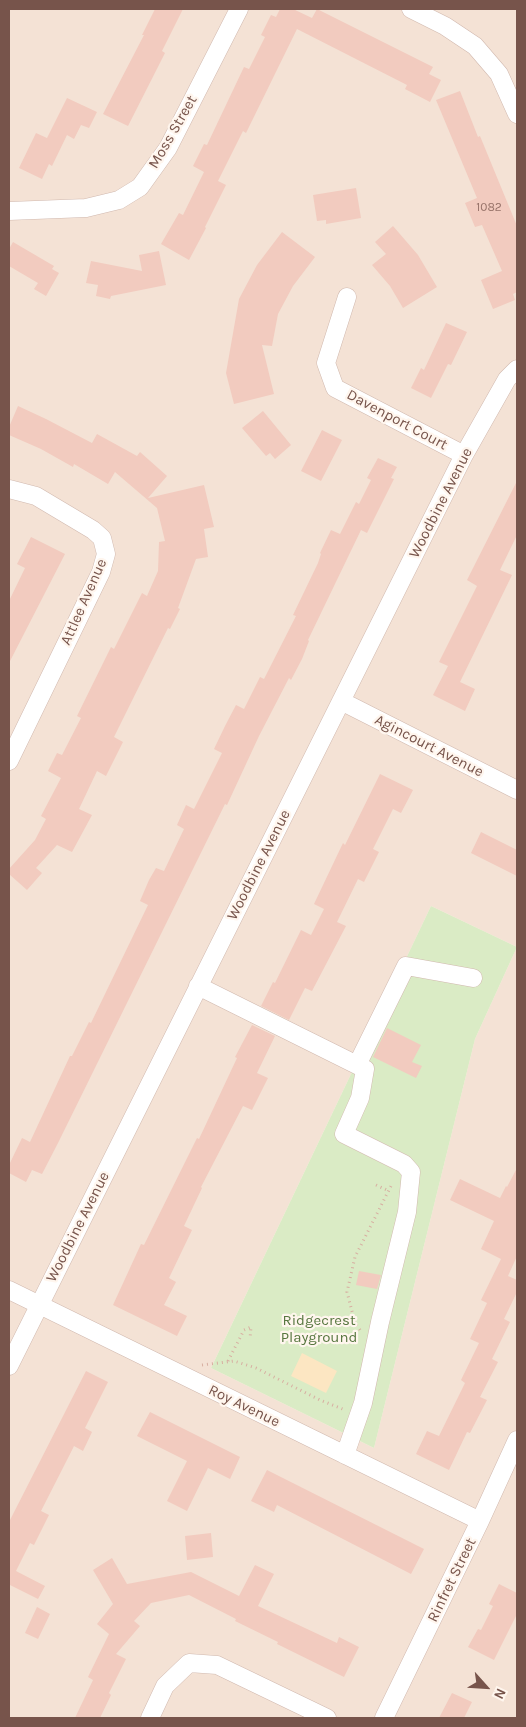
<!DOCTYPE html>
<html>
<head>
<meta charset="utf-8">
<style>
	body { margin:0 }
	#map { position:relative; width:526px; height:1727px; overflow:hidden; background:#fdf1e7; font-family:Karla,sans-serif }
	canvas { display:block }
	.frame { position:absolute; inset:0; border:10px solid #77544b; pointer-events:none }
	.north { position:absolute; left:461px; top:1662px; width:50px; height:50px; -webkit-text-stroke:4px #fff6ee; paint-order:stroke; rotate:116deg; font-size:14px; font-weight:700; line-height:20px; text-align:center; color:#77544b }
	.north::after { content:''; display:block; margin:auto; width:18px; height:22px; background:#77544b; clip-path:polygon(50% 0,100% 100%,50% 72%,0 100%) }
</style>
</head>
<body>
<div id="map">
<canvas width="526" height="1727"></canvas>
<div class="frame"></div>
<div class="north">N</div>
</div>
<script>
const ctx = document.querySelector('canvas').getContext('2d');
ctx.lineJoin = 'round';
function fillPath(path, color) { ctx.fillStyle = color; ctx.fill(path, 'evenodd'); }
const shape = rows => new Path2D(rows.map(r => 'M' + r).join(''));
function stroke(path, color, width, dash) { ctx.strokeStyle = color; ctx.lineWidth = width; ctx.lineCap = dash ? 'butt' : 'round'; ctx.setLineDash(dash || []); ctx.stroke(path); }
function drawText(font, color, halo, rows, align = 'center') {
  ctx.font = font + ' Karla,sans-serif'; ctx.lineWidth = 4.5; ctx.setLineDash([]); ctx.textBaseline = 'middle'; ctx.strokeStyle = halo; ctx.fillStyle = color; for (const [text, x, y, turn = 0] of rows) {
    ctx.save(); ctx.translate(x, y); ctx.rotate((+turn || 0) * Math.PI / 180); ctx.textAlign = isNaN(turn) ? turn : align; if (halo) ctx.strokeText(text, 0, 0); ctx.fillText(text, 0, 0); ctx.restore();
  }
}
fillPath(shape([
	[9,9,517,9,517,1718,9,1718],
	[431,906,517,947,475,1039,374,1448,211,1368]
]), '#f4e2d5');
fillPath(shape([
	[431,906,517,947,475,1039,374,1448,211,1368]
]), '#daebc5');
fillPath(shape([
	[302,1353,337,1371,326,1393,291,1376]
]), '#fce6c2');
fillPath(shape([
	[155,9,183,9,162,51,165,53,128,126,103,114,144,35,142,35],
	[280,9,293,9,312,18,317,9,433,67,429,74,441,80,430,102,405,89,407,85,297,29,246,133,243,131,218,181,226,185,205,227,206,228,189,260,161,244,179,213,183,215,204,172,193,166,204,144,207,145,244,67,249,69,265,37,261,35,271,15,276,17],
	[460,91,478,137,480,136,517,226,517,292,513,294,515,300,493,309,481,280,502,271,482,225,475,227,465,203,477,198,436,100],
	[67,98,97,112,89,128,81,125,74,139,67,135,52,166,49,164,42,179,19,168,36,133,47,138],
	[356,188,361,218,326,224,326,220,317,221,313,195],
	[393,226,418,255,437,287,403,308,390,286,372,265,386,254,375,242],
	[282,232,315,257,293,286,278,314,272,346,262,345,274,394,234,404,226,373,239,299,257,265],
	[13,242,54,266,52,269,59,273,46,296,34,289,38,283,9,266,9,249],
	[159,251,166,285,111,296,110,299,96,296,98,285,86,283,91,261,142,271,139,255],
	[446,323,467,332,451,365,448,364,431,398,411,388,421,368,424,370],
	[18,406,46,419,92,443,97,434,137,456,140,452,167,476,148,498,204,485,214,527,204,529,208,557,196,559,178,608,180,609,170,629,168,628,114,737,123,742,106,776,97,771,79,809,92,815,72,852,57,845,36,868,42,873,27,890,9,874,9,869,35,840,46,819,41,816,61,778,48,771,57,753,62,755,81,718,77,716,111,647,114,649,142,593,147,596,158,571,159,542,165,541,157,508,115,472,108,484,74,464,73,467,41,449,9,435,9,427],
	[263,411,291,445,275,459,270,453,266,456,242,428],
	[322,430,342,440,321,481,301,471],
	[378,458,397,467,391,478,394,479,367,533,361,530,308,640,309,641,302,659,291,680,289,678,259,736,227,805,225,804,58,1143,42,1174,32,1170,26,1182,9,1173,9,1165,22,1138,30,1142,70,1056,72,1056,89,1022,91,1023,119,965,148,905,140,901,149,880,156,868,164,871,184,829,177,825,186,805,194,809,222,753,214,749,225,726,236,705,244,709,260,677,264,679,296,616,293,615,318,563,321,554,320,553,331,530,340,534,356,502,359,504,371,480,367,478],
	[517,481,517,535,500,570,512,575,460,682,475,689,465,711,433,695,448,666,439,662,477,586,467,580],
	[31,537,65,554,9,663,9,601,25,568,17,564],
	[380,774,413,790,401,813,393,809,373,849,379,852,364,882,358,879,337,922,346,926,312,991,305,988,289,1020,261,1006,273,982,275,983,301,930,311,935,324,909,314,904,343,843,345,845],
	[481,832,517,850,517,876,471,853],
	[252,1025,275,1036,257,1073,268,1078,252,1110,243,1106,201,1187,202,1188,184,1226,192,1230,169,1278,176,1282,164,1305,187,1316,177,1336,113,1305,141,1244,144,1245,197,1138,199,1139,237,1058,235,1057],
	[387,1028,421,1045,412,1062,422,1066,416,1078,373,1057],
	[517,1168,517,1256,508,1276,517,1280,517,1292,504,1319,510,1322,492,1359,498,1362,480,1397,487,1400,470,1433,467,1432,449,1470,416,1454,427,1431,439,1436,465,1383,461,1380,479,1343,470,1339,487,1303,481,1300,501,1259,481,1249,494,1221,450,1200,460,1179,500,1198,506,1186,507,1187],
	[359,1271,381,1275,377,1289,356,1285],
	[86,1371,108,1382,85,1428,92,1432,83,1451,74,1446,69,1456,41,1511,49,1515,34,1545,30,1543,16,1571,45,1586,38,1599,10,1585,9,1586,9,1522],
	[150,1412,240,1457,230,1479,208,1468,187,1511,167,1501,187,1461,137,1436],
	[267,1470,424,1549,411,1574,277,1505,274,1512,251,1501],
	[211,1533,213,1557,187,1560,185,1536],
	[112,1558,127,1584,191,1572,239,1596,255,1565,274,1574,258,1606,337,1643,339,1637,359,1647,344,1677,277,1644,278,1642,235,1621,236,1619,189,1595,151,1603,134,1621,140,1626,116,1654,126,1659,109,1693,111,1695,100,1718,75,1718,93,1680,88,1677,109,1634,97,1624,113,1604,93,1570],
	[499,1584,517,1593,517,1614,494,1660,468,1647,478,1629,481,1630,493,1606,489,1604],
	[37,1607,50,1614,38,1639,25,1633],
	[452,1693,472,1702,464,1718,439,1718]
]), '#f2cbbf');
const minor = shape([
	[411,9,445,26,475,46,499,74,517,114],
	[9,211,86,208,119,200,140,187,168,148,239,9],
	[347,297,326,363,335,388,464,455],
	[9,489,36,496,93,530,102,538,106,554,101,572,9,761],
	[341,701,517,790],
	[198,986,365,1069,360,1098,344,1134,404,1164,411,1172,407,1212,380,1322,363,1403,345,1455],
	[357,1065,406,966,473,978],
	[9,1290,480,1521],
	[9,1366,464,455,507,379,517,369],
	[150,1718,165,1686,189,1663,217,1665,327,1718],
	[384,1718,480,1521,517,1440]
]);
stroke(minor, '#d1b9af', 19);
stroke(shape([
	[376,1185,389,1191],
	[360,1330,355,1323,347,1292,355,1257,392,1184],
	[228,1361,244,1330,251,1327,250,1339],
	[202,1365,234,1361,256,1368,320,1400,345,1410]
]), '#d7aea1', 3, [1, 4]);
stroke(minor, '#fff', 18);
drawText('12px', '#967268', null, [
	["1082",489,208]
]);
drawText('15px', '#77544b', '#fff6ee', [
	["Moss Street",173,132,-60],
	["Davenport Court",397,420,28],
	["Woodbine Avenue",441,503,-63],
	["Attlee Avenue",84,602,-66],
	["Agincourt Avenue",429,746,27],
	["Woodbine Avenue",259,865,-63],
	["Woodbine Avenue",78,1227,-63],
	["Roy Avenue",244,1406,26],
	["Rinfret Street",452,1580,-64]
]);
drawText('15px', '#587740', '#fff6ee', [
	["Ridgecrest",319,1321],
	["Playground",319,1338]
]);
</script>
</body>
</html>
